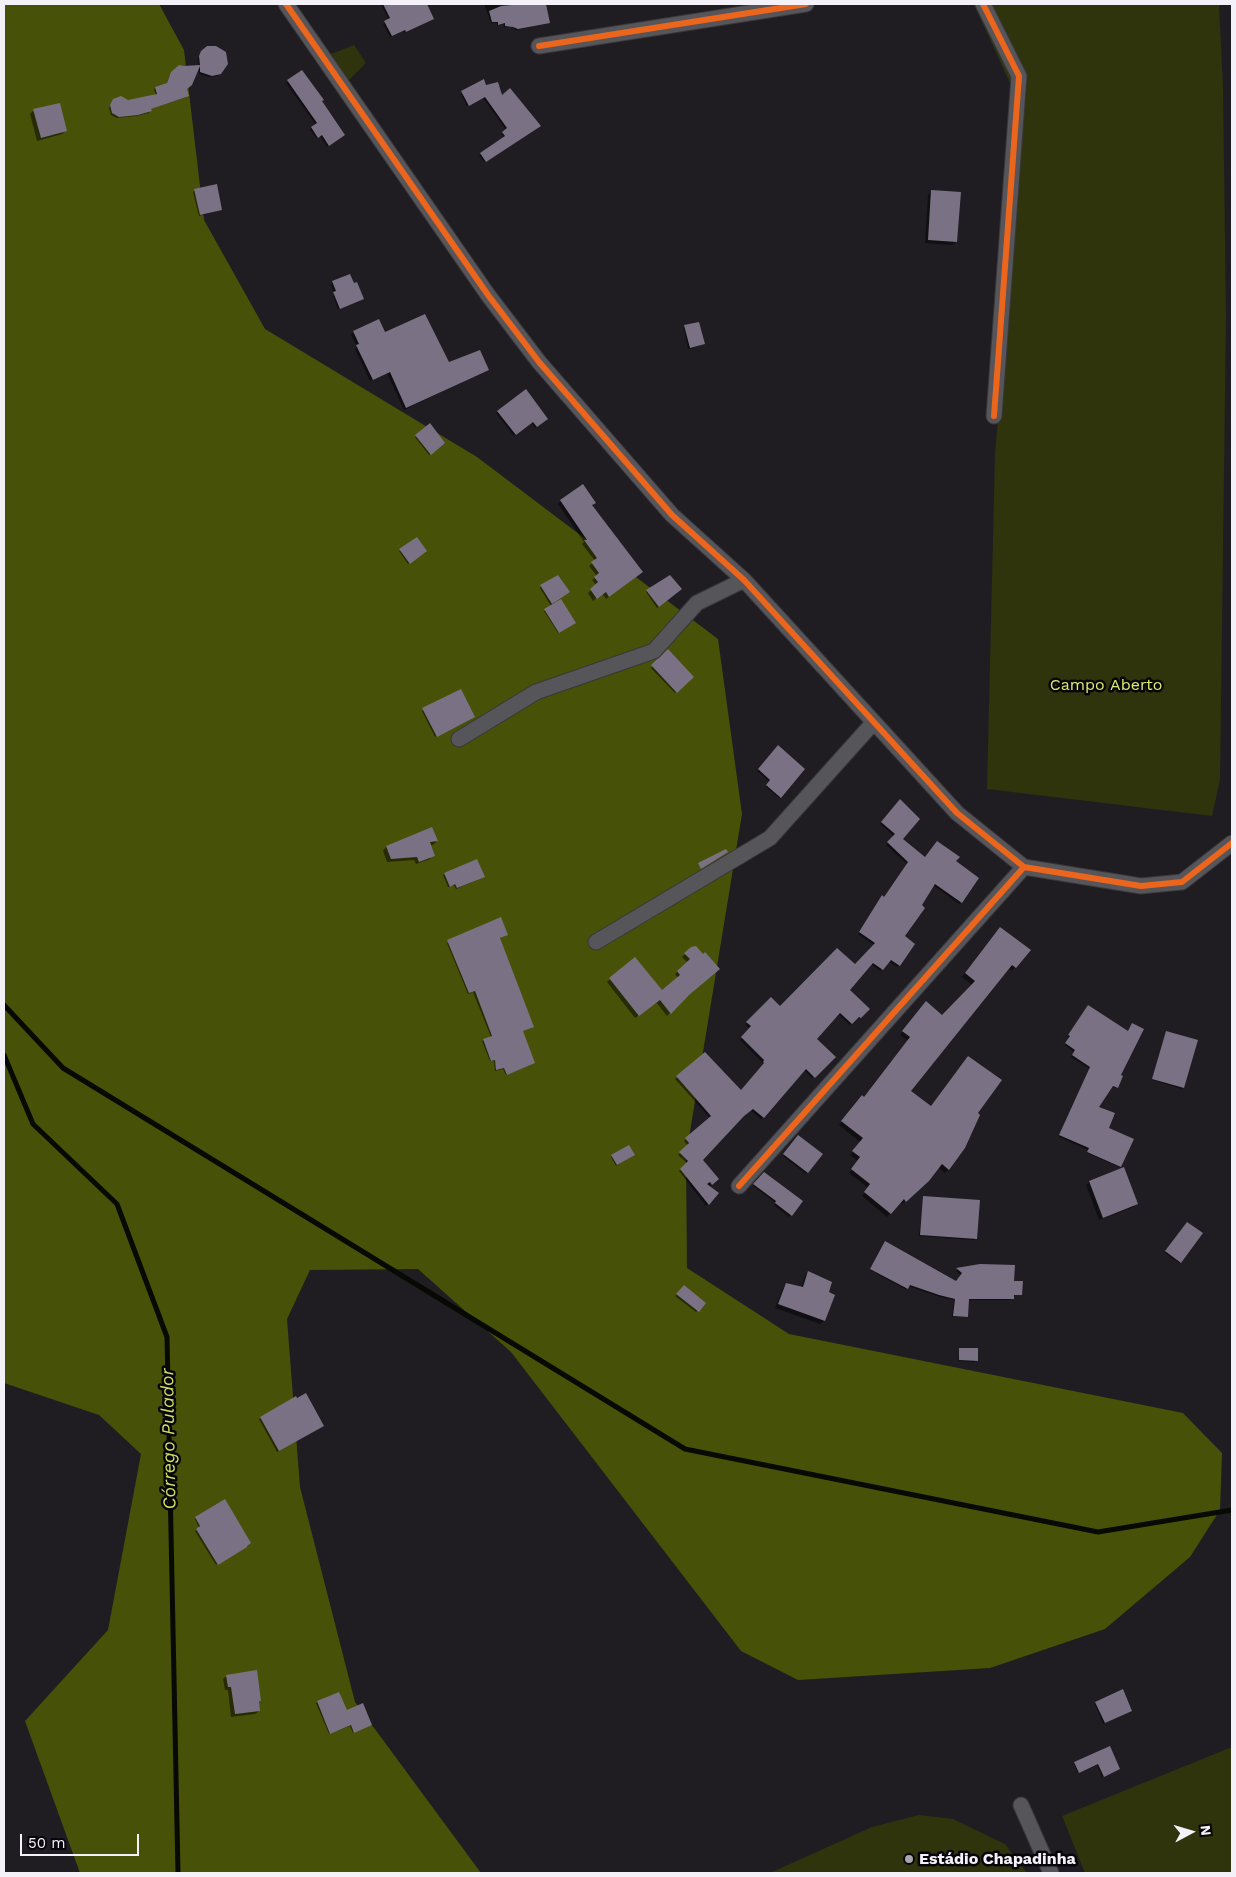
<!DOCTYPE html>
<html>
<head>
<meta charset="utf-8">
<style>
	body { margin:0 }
	#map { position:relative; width:1236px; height:1877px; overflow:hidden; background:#1f1d22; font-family:"Work Sans",sans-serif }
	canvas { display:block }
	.frame { position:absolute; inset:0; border:5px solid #f4f1f9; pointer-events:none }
	.north { position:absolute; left:1166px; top:1807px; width:50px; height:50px; -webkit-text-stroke:4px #08060a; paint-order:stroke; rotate:84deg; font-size:14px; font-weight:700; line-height:20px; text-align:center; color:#f4f1f9 }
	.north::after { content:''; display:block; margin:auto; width:18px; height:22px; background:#f4f1f9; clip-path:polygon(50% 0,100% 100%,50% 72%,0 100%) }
	.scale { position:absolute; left:20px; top:1834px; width:119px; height:22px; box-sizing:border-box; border:2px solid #f4f1f9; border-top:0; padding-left:6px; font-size:15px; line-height:18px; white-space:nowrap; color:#f4f1f9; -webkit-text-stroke:4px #08060a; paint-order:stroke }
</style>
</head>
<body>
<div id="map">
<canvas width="1236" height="1877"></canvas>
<div class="frame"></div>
<div class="north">N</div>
<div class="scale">50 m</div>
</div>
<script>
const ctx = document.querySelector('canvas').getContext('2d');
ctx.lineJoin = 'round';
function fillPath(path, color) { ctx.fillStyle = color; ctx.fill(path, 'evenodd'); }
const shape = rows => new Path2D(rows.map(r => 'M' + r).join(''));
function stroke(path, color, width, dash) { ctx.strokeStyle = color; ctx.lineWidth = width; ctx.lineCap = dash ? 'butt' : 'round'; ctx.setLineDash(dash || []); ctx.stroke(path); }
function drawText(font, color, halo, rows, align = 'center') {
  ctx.font = font + ' "Work Sans",sans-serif'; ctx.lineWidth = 5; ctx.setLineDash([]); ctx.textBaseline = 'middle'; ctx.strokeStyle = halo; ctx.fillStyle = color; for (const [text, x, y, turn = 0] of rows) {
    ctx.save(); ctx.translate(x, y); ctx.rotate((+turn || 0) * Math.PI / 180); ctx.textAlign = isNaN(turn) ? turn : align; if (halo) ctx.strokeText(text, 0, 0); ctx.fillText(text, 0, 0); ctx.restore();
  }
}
fillPath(shape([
	[974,4,1219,4,1223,88,1226,318,1220,780,1212,816,987,789,995,454,1024,114],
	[354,45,366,63,345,84,326,56],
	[1232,1747,1232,1873,1085,1873,1062,1816],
	[919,1815,953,1819,1005,1844,1027,1873,770,1873,872,1827]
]), '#2f340c');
fillPath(shape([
	[4,4,159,4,184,50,204,220,265,329,477,457,718,639,742,814,686,1156,687,1268,789,1334,1183,1413,1222,1453,1220,1510,1190,1557,1105,1629,990,1668,798,1680,741,1651,511,1352,418,1269,310,1270,287,1319,300,1487,355,1702,481,1873,80,1873,25,1721,108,1630,141,1454,99,1415,4,1383]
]), '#485108');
fillPath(shape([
	[381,4,426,4,433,18,405,33,403,30,390,37,383,24,389,20],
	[484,4,544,4,549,23,516,30,512,27,504,27,504,24,497,25,497,23,491,23],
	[201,52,225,69,217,76,209,77,199,74,198,58],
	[302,71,342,137,327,147,320,136,316,138,310,129,316,125,286,83],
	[170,75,186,89,186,97,150,109,149,113,136,116,117,118,111,115,109,108,112,102,127,101,156,96,154,89,166,85],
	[486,87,538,128,484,162,479,155,504,138,502,134,506,130,483,98,467,106,461,94],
	[33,111,66,130,62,134,37,141,30,114],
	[195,190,221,210,199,216,193,192],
	[931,191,956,241,953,245,925,243,928,195],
	[350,275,361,300,338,309,333,295,334,293,331,284],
	[685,326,703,344,702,345,688,349,684,328],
	[354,332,448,364,487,370,404,410,387,373,370,381,355,349,357,347,351,335],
	[525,391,547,419,535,428,531,422,514,436,496,413],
	[430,425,444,443,429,455,415,437],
	[561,501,591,505,638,575,606,599,602,593,593,601,588,593,596,585,592,580,597,576,589,566,595,561,582,544,584,542,558,504],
	[400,550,424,553,408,564,399,551],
	[541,586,573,624,558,633,544,611,551,606,540,588],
	[681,589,657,608,646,592,647,591],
	[668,651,693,677,675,693,651,668],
	[423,710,472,718,435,737,422,711],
	[778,747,804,769,779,798,766,787,770,782,757,771],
	[900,801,901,840,925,859,955,862,961,902,959,904,933,885,903,937,899,965,897,967,888,961,880,971,871,964,848,990,868,1009,858,1019,857,1018,850,1025,838,1014,815,1039,834,1057,812,1078,804,1070,761,1119,750,1110,741,1117,702,1160,717,1179,709,1187,717,1194,706,1206,679,1171,687,1163,678,1155,688,1146,684,1141,710,1118,675,1079,705,1054,741,1092,763,1066,762,1064,763,1063,740,1040,750,1029,745,1024,771,999,780,1008,855,966,874,945,858,934,881,899,883,898,907,864,886,845,894,836,880,824],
	[432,829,437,841,433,845,429,845,433,855,430,859,416,864,414,860,387,862,383,851,386,847],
	[476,861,482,878,456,889,454,885,448,887,443,875,444,874],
	[996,932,1015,967,1012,971,1008,968,910,1091,931,1107,976,1114,949,1169,945,1173,938,1167,924,1184,902,1204,900,1202,887,1217,862,1196,868,1188,849,1173,858,1161,850,1155,860,1142,839,1125,858,1100,864,1098,908,1041,900,1035,923,1006,942,1017,972,985,962,977],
	[505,936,499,939,531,1028,522,1031,532,1064,506,1075,503,1069,495,1071,494,1061,490,1061,482,1041,491,1037,473,992,468,994,447,943],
	[692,948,685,998,667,1016,656,1002,635,1018,607,982,635,959,661,992,678,978,675,974,688,963,682,957],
	[1087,1008,1119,1075,1117,1087,1115,1088,1111,1086,1097,1107,1107,1129,1120,1166,1119,1167,1087,1153,1088,1150,1059,1137,1090,1069,1071,1057,1074,1052,1065,1045,1070,1038,1067,1037],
	[1166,1033,1183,1087,1182,1089,1152,1080],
	[796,1138,821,1154,806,1174,783,1156],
	[634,1155,616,1166,611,1157,612,1156],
	[764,1174,801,1202,789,1217,774,1205,776,1203,753,1186],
	[1089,1182,1137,1203,1133,1207,1099,1220,1086,1185],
	[924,1197,976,1238,974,1240,919,1236],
	[1186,1225,1202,1234,1179,1263,1165,1253],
	[884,1244,956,1283,961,1275,956,1271,957,1270,980,1265,1013,1282,1021,1294,1012,1296,1011,1300,968,1300,967,1316,965,1317,952,1317,954,1300,937,1296,908,1286,905,1289,870,1270],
	[809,1273,827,1293,833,1296,824,1321,820,1324,775,1308,783,1288,787,1284,801,1288,805,1276],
	[684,1287,705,1303,696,1312,675,1296],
	[960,1349,976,1360,975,1362,958,1361],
	[296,1398,321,1427,277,1452,259,1419],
	[196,1518,244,1548,216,1565,195,1531,199,1528,195,1519],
	[227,1676,260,1700,258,1703,259,1711,255,1714,231,1717,228,1690,225,1690,223,1679],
	[318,1702,371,1725,353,1733,350,1726,329,1734,316,1703],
	[1096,1703,1129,1712,1103,1724,1095,1704],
	[1109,1748,1117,1770,1102,1777,1097,1765,1078,1773,1074,1764,1075,1763]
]), '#0007');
stroke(shape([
	[4,1005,63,1068,685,1449,1098,1532,1232,1510],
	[4,1055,33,1124,117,1204,167,1337,178,1873]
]), '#070903', 5);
fillPath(shape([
	[383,4,427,4,434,19,406,32,405,30,392,36,384,21,390,18],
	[522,4,546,4,550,23,518,29,513,27,505,26,505,23,498,25,498,22,492,22,489,11,501,6],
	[207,46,216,46,226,52,228,64,221,74,212,76,200,72,200,66,192,85,187,89,189,96,151,109,152,111,138,115,119,117,112,113,110,105,113,99,121,96,128,100,157,94,155,87,167,83,171,72,179,65,184,66,200,65,199,56,201,51],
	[302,70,324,100,322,101,345,135,329,146,322,135,318,138,311,127,317,123,287,80],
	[484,79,486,85,498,82,502,95,510,88,541,126,486,162,480,153,505,136,502,132,507,128,485,97,469,106,461,91],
	[60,103,67,131,41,138,33,109],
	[217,184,222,210,200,215,194,189],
	[931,190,961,192,957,242,928,240],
	[350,274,354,283,357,282,364,299,340,309,333,292,336,291,332,281],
	[425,314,449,362,480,350,489,370,406,408,390,372,373,380,356,345,359,344,353,331,379,319,385,332],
	[699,322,705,344,690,348,684,325],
	[526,389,548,419,537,427,533,422,516,435,497,411],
	[430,423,445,443,431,455,415,435],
	[583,484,596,503,592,505,643,572,609,597,606,592,597,599,590,589,598,582,594,577,599,573,591,562,597,558,584,540,587,540,560,500],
	[417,537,427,551,410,564,399,549],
	[558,575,570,592,552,604,540,585],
	[670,575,682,589,659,607,646,590],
	[561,599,576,623,559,633,544,609],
	[668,649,694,677,677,693,651,665],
	[461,689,475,717,437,737,422,708],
	[778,745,805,769,781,798,766,785,770,780,758,769],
	[900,799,920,819,903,839,925,857,937,841,960,857,956,861,979,878,962,903,935,884,922,905,925,908,905,936,915,944,900,966,891,960,883,970,873,963,850,990,870,1009,861,1018,859,1017,852,1024,840,1013,817,1039,836,1057,815,1078,806,1069,764,1118,753,1109,744,1116,703,1160,719,1179,712,1185,710,1182,707,1184,719,1193,709,1205,680,1169,688,1161,679,1152,689,1143,685,1138,711,1116,676,1076,705,1052,741,1090,764,1063,763,1062,764,1060,741,1037,751,1026,746,1022,771,997,780,1006,837,948,855,964,875,943,859,932,882,895,884,897,908,862,887,842,895,834,881,822],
	[432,827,438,841,430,842,435,856,419,862,417,857,391,859,386,846],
	[726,849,728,852,701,869,698,863],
	[477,859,485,877,457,888,455,884,450,887,444,873],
	[501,917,508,935,500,938,534,1027,523,1031,535,1063,507,1075,504,1068,496,1070,495,1060,491,1061,483,1039,492,1036,475,991,469,993,447,940],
	[1000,927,1031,950,1016,968,1012,965,911,1091,931,1106,968,1056,1002,1080,978,1113,980,1115,965,1148,949,1170,942,1164,929,1181,906,1202,904,1199,891,1214,864,1192,870,1184,851,1169,860,1157,852,1151,863,1138,841,1121,862,1095,864,1097,910,1037,902,1031,926,1001,942,1015,975,981,965,973],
	[696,946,703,954,705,952,720,969,689,995,671,1014,660,1000,639,1016,609,978,635,957,662,990,680,975,677,971,690,959,684,953,691,947],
	[1088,1005,1128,1031,1132,1023,1144,1029,1121,1075,1123,1076,1118,1088,1113,1086,1099,1107,1115,1113,1109,1128,1134,1139,1121,1167,1087,1152,1089,1148,1059,1135,1090,1067,1072,1055,1075,1050,1065,1043,1070,1036,1068,1035],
	[1166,1031,1198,1040,1184,1088,1152,1079],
	[798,1135,823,1154,808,1173,783,1154],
	[629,1145,635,1155,617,1165,611,1155],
	[1124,1167,1138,1204,1103,1218,1089,1181],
	[764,1172,803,1201,792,1216,775,1203,776,1201,753,1184],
	[923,1196,980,1200,977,1239,920,1235],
	[1187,1222,1203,1233,1181,1263,1165,1251],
	[885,1241,956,1281,962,1273,956,1268,980,1264,1015,1265,1014,1281,1023,1281,1022,1295,1014,1295,1014,1299,969,1299,968,1317,953,1316,955,1299,939,1295,910,1285,908,1289,870,1269],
	[808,1271,832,1282,829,1292,835,1295,825,1321,778,1304,786,1283,803,1287],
	[684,1285,706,1303,699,1312,676,1294],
	[959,1348,978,1348,978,1361,959,1360],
	[306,1393,324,1426,279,1451,260,1417,296,1396,297,1398],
	[225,1499,251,1543,247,1546,247,1547,218,1565,196,1529,200,1526,195,1517],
	[257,1670,261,1701,259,1701,260,1711,235,1714,231,1687,228,1687,226,1675],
	[1123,1689,1132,1711,1105,1723,1095,1702],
	[339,1692,347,1710,363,1703,372,1725,354,1733,351,1725,330,1734,317,1701],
	[1110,1746,1120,1769,1104,1777,1098,1764,1079,1773,1074,1762]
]), '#7a7284');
const minor = shape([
	[286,4,488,295,539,362,672,515,744,580,957,813,1024,867,1141,886,1182,882,1232,843],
	[983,4,1019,76,994,416],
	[539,46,806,4],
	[459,739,536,692,654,651,697,603,744,580],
	[596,942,770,838,874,722],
	[739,1186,1024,867],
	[1021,1805,1051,1873]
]);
stroke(minor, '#39373b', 17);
stroke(minor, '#565559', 15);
stroke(shape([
	[286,4,488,295,539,362,672,515,744,580,957,813,1024,867,1141,886,1182,882,1232,843],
	[983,4,1019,76,994,416],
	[539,46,806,4],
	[739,1186,1024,867]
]), '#eb651d', 6);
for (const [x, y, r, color] of [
	[909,1859,5,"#a9a7ae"]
]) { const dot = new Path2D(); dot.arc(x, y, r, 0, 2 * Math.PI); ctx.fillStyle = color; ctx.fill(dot); stroke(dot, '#08060a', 2); }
drawText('16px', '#d7ec6c', '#08060a', [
	["Campo Aberto",1106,685]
]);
drawText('bold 16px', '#f4f1f9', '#08060a', [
	["Estádio Chapadinha",919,1859]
], 'left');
drawText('italic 18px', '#cee363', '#08060a', [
	["Córrego Pulador",169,1439,-91]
]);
</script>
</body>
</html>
